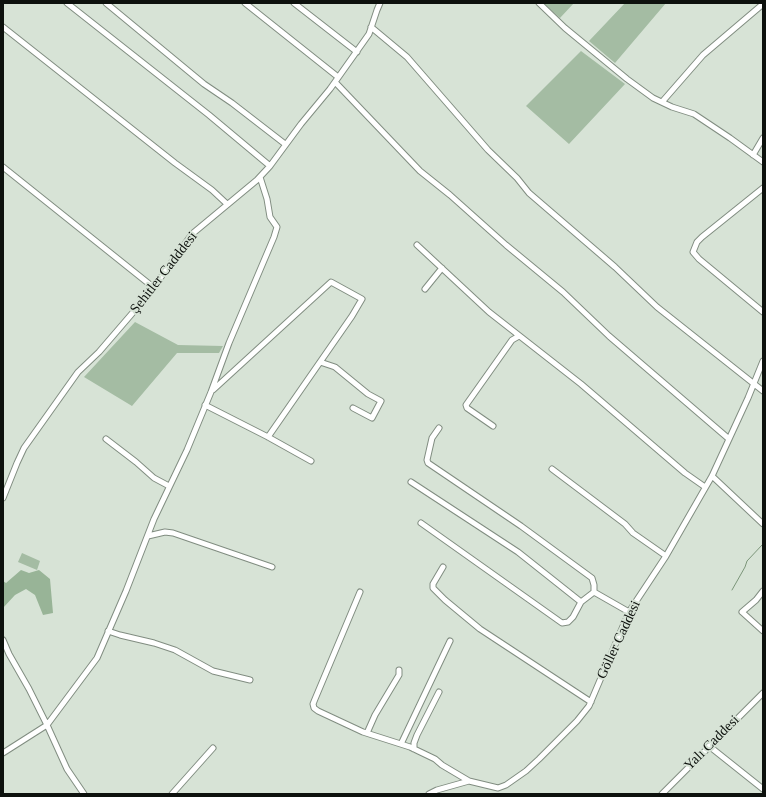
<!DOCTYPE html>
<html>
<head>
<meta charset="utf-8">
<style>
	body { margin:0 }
	#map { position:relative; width:766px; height:797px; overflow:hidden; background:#d7e3d6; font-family:"Times New Roman",serif }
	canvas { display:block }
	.frame { position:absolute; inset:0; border:4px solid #0d110d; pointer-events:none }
</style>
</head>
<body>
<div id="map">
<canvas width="766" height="797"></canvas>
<div class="frame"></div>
</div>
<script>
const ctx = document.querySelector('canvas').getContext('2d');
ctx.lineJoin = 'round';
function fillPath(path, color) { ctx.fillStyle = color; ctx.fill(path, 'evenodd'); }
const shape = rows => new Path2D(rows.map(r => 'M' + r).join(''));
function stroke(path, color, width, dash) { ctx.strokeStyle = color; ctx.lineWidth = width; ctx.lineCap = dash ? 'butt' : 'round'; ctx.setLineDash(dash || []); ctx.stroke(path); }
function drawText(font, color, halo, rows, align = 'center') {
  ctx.font = font + ' "Times New Roman",serif'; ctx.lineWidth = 4; ctx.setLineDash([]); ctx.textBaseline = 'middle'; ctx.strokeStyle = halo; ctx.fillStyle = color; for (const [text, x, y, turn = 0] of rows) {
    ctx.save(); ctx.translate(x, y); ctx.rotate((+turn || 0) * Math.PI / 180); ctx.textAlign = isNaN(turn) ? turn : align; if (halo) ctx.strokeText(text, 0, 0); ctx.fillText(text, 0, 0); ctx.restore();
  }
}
fillPath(shape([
	[543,3,574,3,560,18],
	[625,3,666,3,615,63,589,41],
	[581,51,625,84,569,144,526,106],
	[135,322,178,345,223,346,219,353,177,353,132,406,84,377],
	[22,553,40,561,37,570,18,562]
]), '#a4bca3');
fillPath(shape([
	[21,570,29,573,39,570,50,579,53,613,43,615,35,595,26,589,15,595,3,608,3,581,6,583]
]), '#98b497');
stroke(shape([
	[732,590,745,567,747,561,763,544]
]), '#7b9579', 1);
const minor = shape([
	[67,3,209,115,270,166],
	[106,3,204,84,232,103,285,144],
	[245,3,338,77],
	[294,3,357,52],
	[539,3,565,28,627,79,653,98,672,107,694,114,730,138,763,162],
	[3,27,175,163,212,190,227,204],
	[371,27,407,57,488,150,517,178,529,193,615,267,657,307,763,391],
	[335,82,420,171,450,195,506,245,563,292,609,336,729,439],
	[662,102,703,55,763,4],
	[753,155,763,138],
	[3,167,153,287],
	[763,188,702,237,697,242,693,252,699,259,763,312],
	[417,245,489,312,581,384,685,473,705,487],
	[425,289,442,268],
	[320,362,335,367,368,394,381,401,372,418,353,408],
	[213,390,331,282,362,299,352,316,268,437],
	[205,405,268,437,311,461],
	[493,426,467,408,466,405,512,340,519,336],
	[439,428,432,438,427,460,428,463,521,526,592,578,594,585,594,592,629,612],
	[106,439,136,462,154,478,169,486],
	[552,469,625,524,633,533,666,556],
	[712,476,763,524],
	[411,482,518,552,581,602,594,592],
	[3,498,17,463,24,448,78,372,99,352,148,295,192,234,257,180,270,166,301,124,330,89,369,34,377,10,380,3],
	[421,523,562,623,568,622,573,617,581,602],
	[148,536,165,532,173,533,272,567],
	[443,567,433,584,433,588,445,600,480,629,591,702],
	[763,591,756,600,742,612,763,631],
	[360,592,315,699,313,704,314,708,318,711,363,732,410,747,435,759,442,765,469,781],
	[108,631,120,635,154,643,175,650,213,671,250,680],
	[3,640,9,654,29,689,47,725,67,769,84,794],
	[367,733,375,715,399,675,399,670],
	[401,744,450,641],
	[709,746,763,789],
	[414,749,414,743,417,735,439,692],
	[3,753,47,725,97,658,126,591,154,519,187,450,211,392,229,343,274,237,277,227,270,217,267,199,260,177],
	[172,794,213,748],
	[429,794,437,790,469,781,498,788,506,785,526,771,539,759,577,721,589,706,629,612,666,556,712,476,748,398,763,361],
	[662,794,763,693]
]);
stroke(minor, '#818d81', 7);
stroke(minor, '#fff', 5);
drawText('14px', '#0d110d', '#d7e3d6', [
	["Şehitler Cadddesi",164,273,-52],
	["Göller Caddesi",619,640,-65],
	["Yalı Caddesi",712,743,-45]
]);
</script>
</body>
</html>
